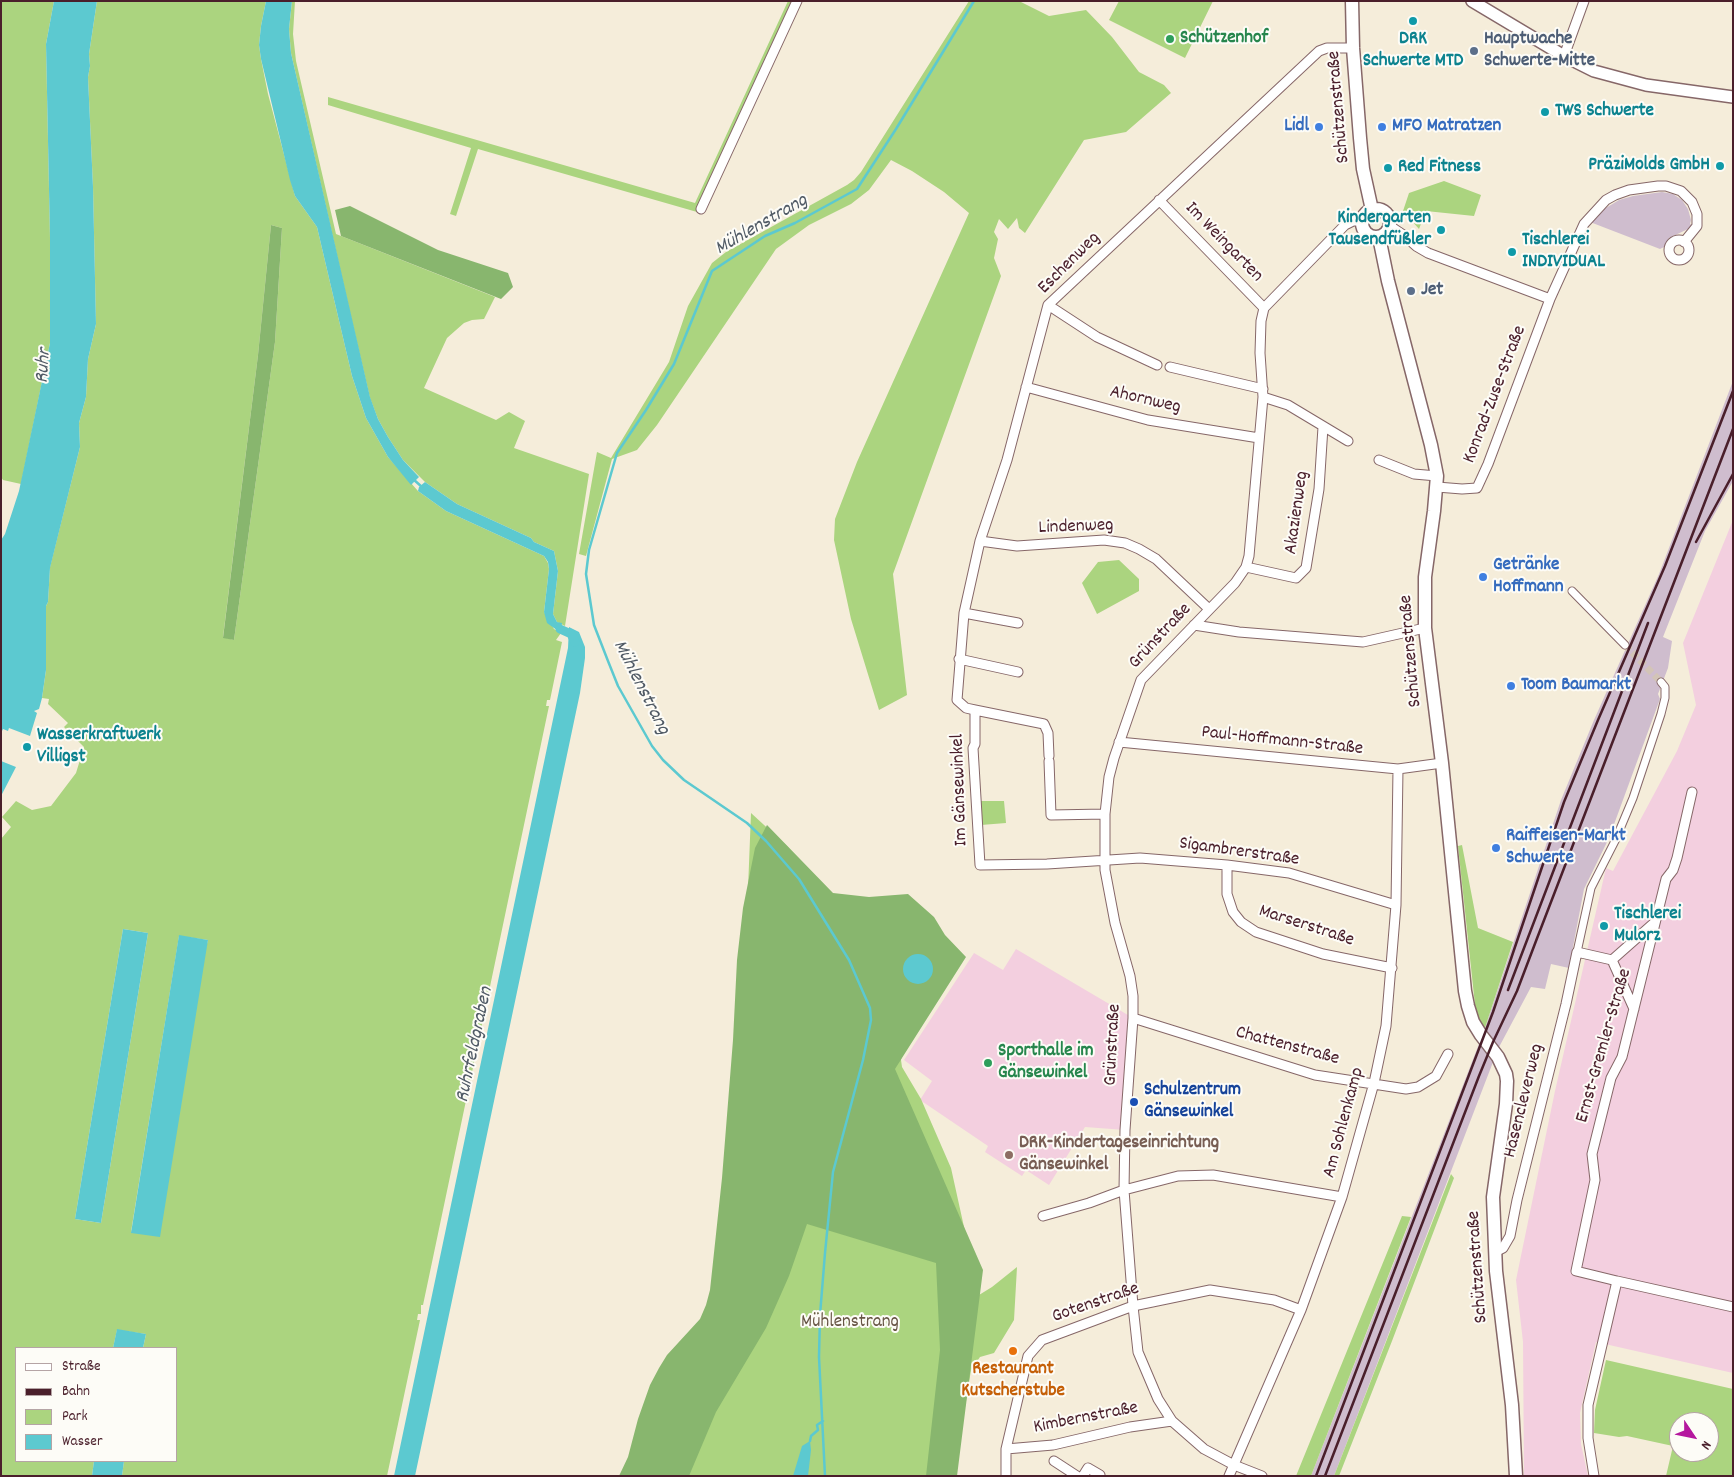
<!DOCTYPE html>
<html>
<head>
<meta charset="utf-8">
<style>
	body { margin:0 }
	#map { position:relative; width:1734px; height:1477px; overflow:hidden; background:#f5edda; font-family:Dekko,sans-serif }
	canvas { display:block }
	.frame { position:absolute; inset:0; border:2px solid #4a1f2b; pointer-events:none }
	.legend { position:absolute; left:15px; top:1347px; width:162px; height:115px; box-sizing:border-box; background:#fdfcf7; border:1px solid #b5a4a5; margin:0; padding:6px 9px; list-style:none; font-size:15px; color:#4a1f2b }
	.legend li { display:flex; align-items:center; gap:10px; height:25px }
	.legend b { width:25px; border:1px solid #b5a4a5 }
	.north { position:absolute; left:1669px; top:1412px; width:50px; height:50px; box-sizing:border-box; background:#fdfcf7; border:1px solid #b5a4a5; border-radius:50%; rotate:124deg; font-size:14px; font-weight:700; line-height:20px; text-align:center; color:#4a1f2b }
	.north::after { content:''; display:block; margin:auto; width:18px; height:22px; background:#b5179e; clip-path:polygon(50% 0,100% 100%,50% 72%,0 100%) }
</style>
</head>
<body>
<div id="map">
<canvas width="1734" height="1477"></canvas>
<div class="frame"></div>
<ul class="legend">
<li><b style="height:6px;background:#fff"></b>Straße</li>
<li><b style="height:6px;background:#4a1f2b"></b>Bahn</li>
<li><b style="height:14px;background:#abd47f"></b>Park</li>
<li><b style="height:14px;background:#5cc9d0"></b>Wasser</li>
</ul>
<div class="north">N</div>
</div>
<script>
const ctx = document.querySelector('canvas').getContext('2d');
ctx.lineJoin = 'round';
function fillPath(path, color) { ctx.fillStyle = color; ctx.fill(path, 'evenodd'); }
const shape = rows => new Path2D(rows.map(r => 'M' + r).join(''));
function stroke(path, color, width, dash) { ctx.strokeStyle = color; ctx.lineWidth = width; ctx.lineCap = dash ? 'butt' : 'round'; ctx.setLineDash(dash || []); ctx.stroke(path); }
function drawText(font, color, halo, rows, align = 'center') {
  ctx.font = font + ' Dekko,sans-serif'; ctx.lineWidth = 4; ctx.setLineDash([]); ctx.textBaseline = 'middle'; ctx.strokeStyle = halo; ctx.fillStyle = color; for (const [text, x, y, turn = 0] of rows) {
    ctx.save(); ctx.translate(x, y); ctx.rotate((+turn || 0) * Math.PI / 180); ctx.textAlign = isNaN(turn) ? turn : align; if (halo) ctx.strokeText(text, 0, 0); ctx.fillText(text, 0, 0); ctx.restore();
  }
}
fillPath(shape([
	[1733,520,1733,1373,1596,1342,1580,1413,1581,1444,1588,1476,1524,1476,1523,1342,1516,1280,1555,1091,1606,868,1613,871,1677,751,1696,705,1683,643],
	[1016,949,1133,1018,1125,1130,1085,1127,1049,1185,1026,1170,1022,1176,985,1152,988,1146,920,1100,932,1081,904,1060,974,953,1003,970]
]), '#f3cfdf');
fillPath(shape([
	[1662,192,1673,194,1682,200,1688,209,1691,220,1690,224,1692,225,1688,229,1669,238,1664,247,1660,249,1590,222,1601,211,1619,200,1633,196],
	[1733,381,1733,481,1705,531,1663,637,1672,641,1668,668,1658,694,1660,699,1609,838,1584,889,1569,968,1551,964,1545,989,1531,987,1498,1049,1334,1476,1311,1476,1484,1031,1561,800,1594,720,1659,574]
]), '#cfbdce');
fillPath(shape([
	[1,1,54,1,46,44,50,238,50,343,21,484,3,480,1,477],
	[97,1,266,1,261,26,259,45,261,59,268,94,295,196,317,227,352,376,366,418,388,457,418,491,446,511,544,556,548,563,549,569,544,612,554,629,561,633,556,640,562,642,550,700,547,700,546,706,549,706,423,1305,421,1305,421,1314,418,1314,417,1320,420,1320,387,1476,122,1476,124,1461,176,1461,176,1348,143,1348,146,1334,117,1330,113,1348,16,1348,16,1461,94,1461,92,1476,1,1476,1,839,11,827,2,817,16,801,32,810,51,806,76,773,84,747,64,727,68,723,48,704,49,699,42,698,46,670,46,606,48,602,50,567,80,447,79,423,86,397,88,359,96,324,93,187,88,77,90,66,89,54],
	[271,225,282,228,275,342,234,640,223,637,258,355],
	[123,929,148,933,101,1223,75,1219],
	[179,936,208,940,131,1233,131,1232],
	[292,1,295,1,293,34,296,61,336,234,495,297,484,319,472,320,464,323,447,338,424,388,496,420,509,412,525,421,514,448,589,474,565,626,557,622,553,614,558,571,554,551,534,542,531,538,457,504,425,482,403,460,388,437,378,419,370,398,351,317,291,53,289,29],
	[788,1,793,1,697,212,478,149,456,216,450,214,471,148,328,105,328,97,695,203],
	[969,1,1019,1,1049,16,1086,10,1112,37,1139,72,1164,85,1171,93,1126,132,1084,140,1025,233,1019,228,1017,218,1008,229,999,219,994,232,998,239,994,258,1001,276,893,574,907,695,879,710,851,619,834,540,835,519,857,462,969,213,944,192,912,171,891,160,869,190,851,204,809,225,776,249,657,425,637,450,612,459,586,556,579,554,597,452,611,458,669,362,688,306,712,263,726,252,847,185,854,180,861,172],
	[1119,1,1213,1,1185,58,1109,20],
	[1444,181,1481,195,1474,216,1426,211,1419,229,1403,211,1409,193],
	[1119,560,1139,579,1139,591,1097,614,1082,583,1098,562],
	[979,801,1004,801,1006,823,981,825],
	[751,813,788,847,910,1003,901,1060,902,1067,921,1099,951,1168,979,1295,992,1287,1017,1267,1014,1320,994,1353,980,1357,971,1370,954,1476,636,1476,711,1326,748,889],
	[1462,845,1478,928,1513,942,1484,1031,1476,1014,1458,846],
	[1451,1174,1454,1178,1392,1341,1339,1476,1334,1476],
	[1402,1216,1411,1217,1311,1476,1296,1476],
	[1606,1360,1733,1389,1733,1476,1666,1476,1673,1446,1627,1436,1619,1437,1594,1433,1595,1410],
	[1679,1422,1709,1422,1709,1452,1679,1452]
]), '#abd47f');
fillPath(shape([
	[350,206,438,250,508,273,513,287,501,299,341,236,335,210],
	[271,225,282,228,275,342,234,640,223,638,258,355],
	[767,825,833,893,869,897,908,894,934,917,945,935,966,957,895,1069,983,1270,957,1476,926,1476,940,1350,936,1263,807,1224,789,1276,766,1328,716,1412,689,1476,619,1476,628,1457,638,1419,650,1385,659,1368,667,1355,700,1319,706,1305,710,1290,722,1178,733,1040,737,960,743,908,755,848]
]), '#88b66e');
fillPath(shape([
	[54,1,97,1,89,54,90,66,88,77,93,187,96,324,88,359,86,397,79,423,80,447,50,568,48,602,46,606,46,670,42,698,39,709,34,711,37,713,30,736,9,728,8,731,3,729,1,733,1,540,5,534,19,491,50,343,50,238,46,44],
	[266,1,292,1,289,29,291,53,370,397,378,419,388,437,403,460,419,477,411,485,388,457,366,418,352,376,317,227,295,196,290,180,261,59,259,45,261,26],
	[425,482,457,504,531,538,534,542,554,551,558,571,553,614,557,622,562,623,561,633,547,623,544,612,549,569,548,562,544,556,446,511,418,491,419,487],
	[569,627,579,632,585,647,585,658,580,693,415,1476,394,1476,568,648],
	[1,761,16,767,1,796],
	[123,929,148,933,101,1223,75,1219],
	[179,935,208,940,160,1237,131,1233],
	'903 969a15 15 0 1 1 30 0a15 15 0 1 1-30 0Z',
	[117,1329,146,1334,143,1348,113,1348],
	[810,1441,811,1450,808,1476,793,1476,802,1446],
	[94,1461,124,1461,122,1476,92,1476]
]), '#5cc9d0');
stroke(shape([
	[413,479,422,487],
	[810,1441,811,1436,818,1430,817,1425,823,1421],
	[825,1476,819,1357,820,1315,825,1253,833,1172,863,1060,871,1020,870,1008,849,960,799,879,766,841,747,823,684,780,663,760,652,746,618,686,608,661,594,625,586,574,589,550,617,453,646,410,674,364,712,271,765,236,795,223,857,189,896,129,974,1]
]), '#5cc9d0', 2.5);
stroke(shape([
	[560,629,571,634,575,642]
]), '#5cc9d0', 9);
stroke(shape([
	[1625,645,1661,682]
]), '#d3c4b7', 7, [7, 3.5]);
const pedestrian = shape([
	[1572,591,1625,645],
	[1577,952,1591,888,1615,841,1633,798,1661,714,1665,698,1665,687,1661,682]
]);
const minor = shape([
	[1564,56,1584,1],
	[1159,200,1264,308],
	[701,209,797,1],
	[1390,226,1405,236,1416,246,1428,253,1550,299,1584,224,1606,200,1615,195,1629,190,1658,186,1666,186,1681,191,1692,202,1697,214,1697,226,1684,242],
	'1669 250a10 10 0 1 1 20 0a10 10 0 1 1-20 0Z',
	[1048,305,1097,337,1157,365],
	[1170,367,1263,389],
	[1026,387,1148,420,1259,438],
	[1263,397,1288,405,1348,441],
	[1379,460,1414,474,1437,476],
	[1437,487,1462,489,1477,488,1488,464,1550,299],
	[980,541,1017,546,1104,540,1125,543,1139,549,1156,559,1209,609],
	[1246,567,1296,578,1306,568,1319,489,1323,427],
	[964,613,1018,623],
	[1194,625,1239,632,1363,642,1425,628],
	[959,659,1018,672],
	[975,710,975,744,973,748,980,865,1047,864,1140,858,1227,865,1289,873,1396,905],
	[1119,742,1398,769,1442,763],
	[1049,756,1048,733,1044,724,975,710,966,708,957,700,964,613,980,541,1007,460,1048,305,1319,51,1327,48,1353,48],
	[1049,761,1051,815,1105,814],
	[1227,865,1227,894,1233,912,1241,922,1256,932,1323,954,1392,968],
	[1612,960,1655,922],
	[1133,1018,1315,1075,1406,1089,1418,1087,1436,1076,1448,1054],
	[1043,1216,1089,1203,1124,1190,1178,1176,1213,1175,1342,1197],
	[1495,1252,1503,1248,1510,1236,1517,1200,1566,1004,1577,952,1612,960,1634,1009],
	[1617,1281,1576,1271,1595,1180,1592,1154,1611,1078,1622,1057,1666,879,1673,870,1677,858,1692,792],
	[1006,1449,1053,1445,1130,1427,1172,1421],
	[1054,1461,1077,1476],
	[1006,1476,1006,1449,1028,1356,1042,1340,1133,1306,1210,1290,1274,1300,1301,1310],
	[1083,1476,1088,1468,1100,1475],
	[1229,1476,1301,1310,1342,1197,1374,1083,1386,1026,1396,905,1398,769],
	[1262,1476,1234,1465,1204,1449,1172,1421,1158,1399,1138,1352,1133,1306,1124,1190,1125,1130,1133,1018,1133,996,1130,976,1115,923,1105,870,1105,814,1109,777,1114,758,1141,680,1235,583,1246,567,1249,556,1263,397,1260,353,1261,321,1264,308,1345,225,1353,221,1362,221],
	[1594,1476,1588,1438,1588,1405,1617,1281,1733,1307]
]);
const tertiary = shape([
	[1472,1,1564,56,1594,71,1646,85,1733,97]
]);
const secondary = shape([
	[1352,1,1353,48,1360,138,1363,169,1372,210],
	'1362 223a14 14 0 1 1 28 0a14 14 0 1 1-28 0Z',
	[1379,237,1388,281,1431,445,1437,476,1434,511,1425,577,1425,628,1442,763,1465,991,1468,1006,1473,1022,1481,1035,1498,1057,1506,1074,1507,1081,1506,1104,1493,1197,1496,1271,1512,1405,1516,1476]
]);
stroke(pedestrian, '#866768', 9);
stroke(minor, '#866768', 11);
stroke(tertiary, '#866768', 14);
stroke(secondary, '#866768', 15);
stroke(pedestrian, '#fff', 7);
stroke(minor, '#fff', 9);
stroke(tertiary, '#fff', 11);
stroke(secondary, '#fff', 12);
stroke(shape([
	[1696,542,1733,474],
	[1508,990,1648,623],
	[1316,1476,1493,1012,1564,802,1598,720,1665,566,1733,391],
	[1325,1476,1479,1076,1493,1042,1517,991,1536,941,1733,429]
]), '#4a1f2b', 2.5);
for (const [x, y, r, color] of [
	[1413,21,5,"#0f9aa8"],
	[1170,39,5,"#2e9e5b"],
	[1474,51,5,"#5c6f8a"],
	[1545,112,5,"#0f9aa8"],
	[1319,127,5,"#3f7fe0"],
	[1382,127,5,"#3f7fe0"],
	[1720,166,5,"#0f9aa8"],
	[1388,168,5,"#0f9aa8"],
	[1441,230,5,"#0f9aa8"],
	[1512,252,5,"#0f9aa8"],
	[1411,291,5,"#5c6f8a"],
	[1483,577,5,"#3f7fe0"],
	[1511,686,5,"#3f7fe0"],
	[27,747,5,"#0f9aa8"],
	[1496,848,5,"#3f7fe0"],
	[1604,926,5,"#0f9aa8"],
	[988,1063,5,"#2e9e5b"],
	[1134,1102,5,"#1a4fb4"],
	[1009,1155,5,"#8d6e63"],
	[1013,1351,5,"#e8710a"]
]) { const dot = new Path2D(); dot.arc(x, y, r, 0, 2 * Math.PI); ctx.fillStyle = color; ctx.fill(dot); stroke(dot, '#fdfcf7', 2); }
drawText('bold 19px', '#27864d', '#fdfcf7', [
	["Schützenhof",1180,39],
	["Sporthalle im",998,1052],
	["Gänsewinkel",998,1074]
], 'left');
drawText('bold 19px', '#0d838f', '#fdfcf7', [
	["DRK",1413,40,"center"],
	["Schwerte MTD",1413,62,"center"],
	["TWS Schwerte",1555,112],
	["PräziMolds GmbH",1710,166,"right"],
	["Red Fitness",1398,168],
	["Kindergarten",1431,219,"right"],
	["Tausendfüßler",1431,241,"right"],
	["Tischlerei",1522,241],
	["INDIVIDUAL",1522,263],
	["Wasserkraftwerk",37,736],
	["Villigst",37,758],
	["Tischlerei",1614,915],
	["Mulorz",1614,937]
], 'left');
drawText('bold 19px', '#4e5e75', '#fdfcf7', [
	["Hauptwache",1484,40],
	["Schwerte-Mitte",1484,62],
	["Jet",1421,291]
], 'left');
drawText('19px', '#4a1f2b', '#fdfcf7', [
	["Schützenstraße",1340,107,-95],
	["Im Weingarten",1223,243,46],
	["Eschenweg",1070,264,-45],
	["Konrad-Zuse-Straße",1496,395,-69],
	["Ahornweg",1145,401,13],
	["Akazienweg",1298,513,-82],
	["Lindenweg",1076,528,-2],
	["Grünstraße",1161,637,-47],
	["Schützenstraße",1412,651,-95],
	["Paul-Hoffmann-Straße",1282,742,6],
	["Im Gänsewinkel",961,790,-92],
	["Sigambrerstraße",1239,853,8],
	["Marserstraße",1306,927,18],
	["Grünstraße",1114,1045,-87],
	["Ernst-Gremler-Straße",1605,1046,-74],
	["Chattenstraße",1287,1047,15],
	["Hasencleverweg",1525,1101,-76],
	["Am Sohlenkamp",1345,1123,-75],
	["Schützenstraße",1479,1267,-94],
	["Gotenstraße",1096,1304,-19],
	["Kimbernstraße",1086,1419,-11]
]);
drawText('bold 19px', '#366cbe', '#fdfcf7', [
	["Lidl",1309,127,"right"],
	["MFO Matratzen",1392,127],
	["Getränke",1493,566],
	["Hoffmann",1493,588],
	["Toom Baumarkt",1521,686],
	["Raiffeisen-Markt",1506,837],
	["Schwerte",1506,859]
], 'left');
drawText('bold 19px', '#164399', '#fdfcf7', [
	["Schulzentrum",1144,1091],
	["Gänsewinkel",1144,1113]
], 'left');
drawText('bold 19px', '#785e54', '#fdfcf7', [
	["DRK-Kindertageseinrichtung",1019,1144],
	["Gänsewinkel",1019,1166]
], 'left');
drawText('19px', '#675544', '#fdfcf7', [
	["Mühlenstrang",850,1323]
]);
drawText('bold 19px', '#c56008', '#fdfcf7', [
	["Restaurant",1013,1370],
	["Kutscherstube",1013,1392]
]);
drawText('italic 20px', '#505a65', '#fdfcf7', [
	["Mühlenstrang",762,226,-30],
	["Ruhr",45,366,-86],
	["Mühlenstrang",640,688,63],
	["Ruhrfeldgraben",476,1045,-78]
]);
</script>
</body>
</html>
